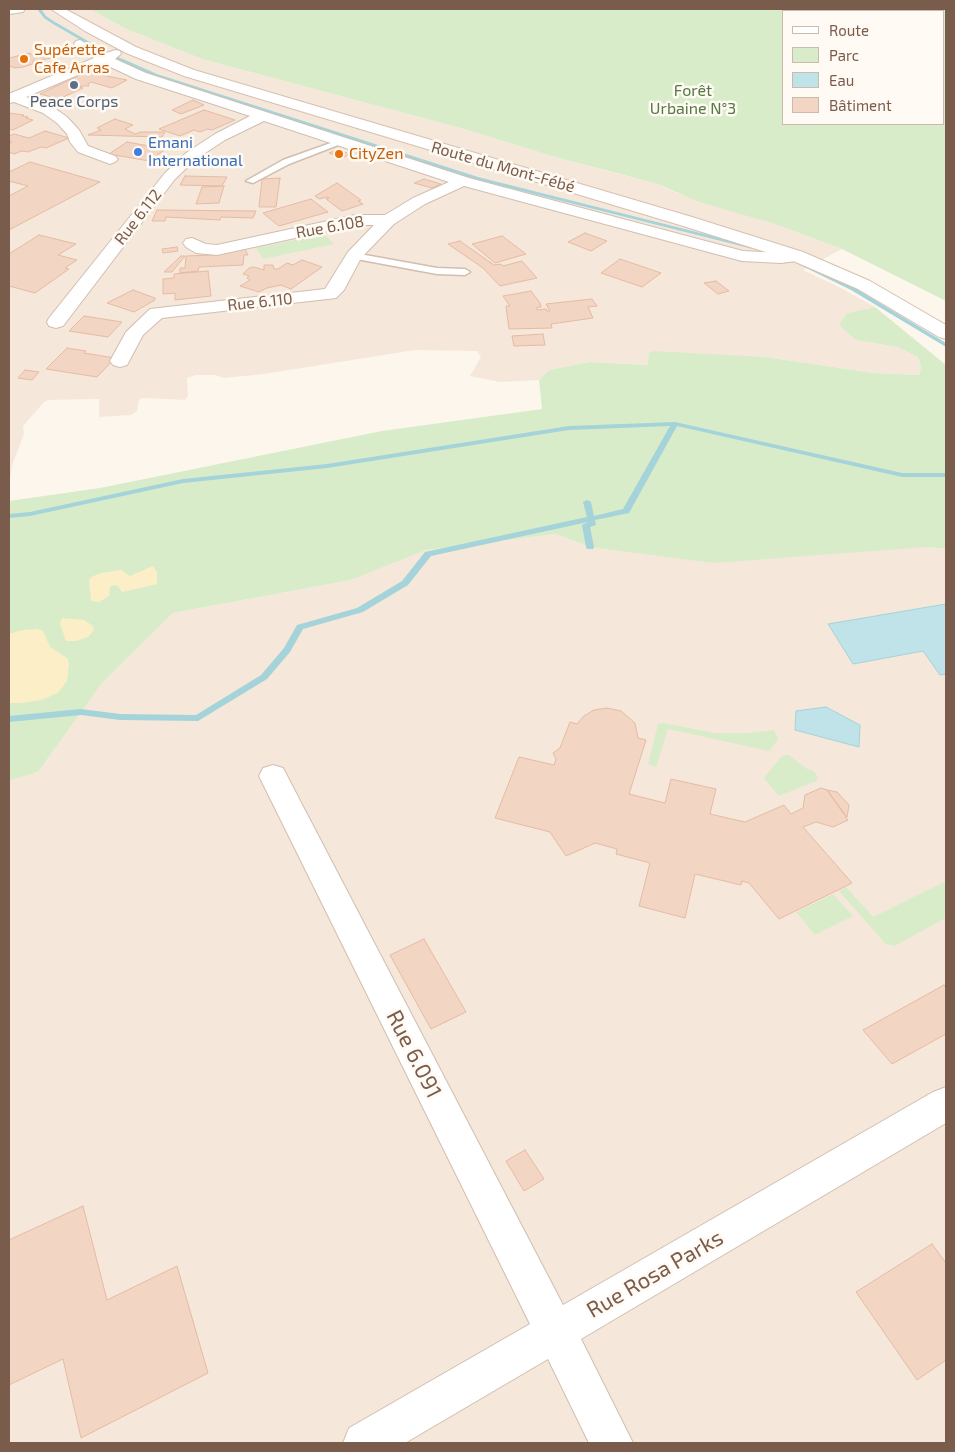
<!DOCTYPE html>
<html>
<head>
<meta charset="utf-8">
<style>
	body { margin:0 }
	#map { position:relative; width:955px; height:1452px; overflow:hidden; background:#fdf6ec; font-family:"Exo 2",sans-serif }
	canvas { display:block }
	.frame { position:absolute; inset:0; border:10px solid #7a5c4d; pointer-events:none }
	.legend { position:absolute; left:782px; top:10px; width:162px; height:115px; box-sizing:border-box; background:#fffaf3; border:1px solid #cabbb1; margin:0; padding:6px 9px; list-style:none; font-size:15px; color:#7a5c4d }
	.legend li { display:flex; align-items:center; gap:10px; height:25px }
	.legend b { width:25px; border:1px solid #cabbb1 }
</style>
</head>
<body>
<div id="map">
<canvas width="955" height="1452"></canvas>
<div class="frame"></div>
<ul class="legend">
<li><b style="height:6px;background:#fff"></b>Route</li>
<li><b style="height:14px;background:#d8ecc9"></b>Parc</li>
<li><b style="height:14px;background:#bfe3e8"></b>Eau</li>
<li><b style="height:14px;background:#f3d5c3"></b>Bâtiment</li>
</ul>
</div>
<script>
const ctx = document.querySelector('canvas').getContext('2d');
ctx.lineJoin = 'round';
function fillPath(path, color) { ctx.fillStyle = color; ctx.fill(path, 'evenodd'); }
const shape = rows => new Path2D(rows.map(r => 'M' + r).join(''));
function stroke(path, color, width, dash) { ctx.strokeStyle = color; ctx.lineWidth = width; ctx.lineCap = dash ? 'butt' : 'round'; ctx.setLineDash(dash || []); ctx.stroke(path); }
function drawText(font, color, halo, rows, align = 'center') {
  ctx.font = font + ' "Exo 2",sans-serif'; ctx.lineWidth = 5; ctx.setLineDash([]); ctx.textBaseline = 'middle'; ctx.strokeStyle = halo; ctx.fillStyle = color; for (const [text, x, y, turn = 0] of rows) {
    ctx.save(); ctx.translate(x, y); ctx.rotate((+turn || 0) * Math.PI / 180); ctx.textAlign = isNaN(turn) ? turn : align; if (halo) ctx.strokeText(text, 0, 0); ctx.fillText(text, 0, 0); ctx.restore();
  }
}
fillPath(shape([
	[9,9,90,9,124,28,202,59,464,129,555,157,660,185,677,193,772,223,842,249,803,270,839,287,875,307,847,313,856,340,897,347,918,357,921,368,919,375,874,373,765,357,648,365,589,362,549,370,539,380,500,382,470,376,481,357,477,351,415,350,264,374,224,378,215,375,195,375,187,378,188,396,185,400,142,398,139,400,137,411,131,415,99,417,99,399,49,400,45,401,23,426,24,434,12,466,9,485],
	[556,534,590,547,927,547,946,549,946,1443,9,1443,9,781,38,772,102,683,173,613,351,580,426,550]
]), '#f5e8da');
fillPath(shape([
	[90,9,946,9,946,301,842,249,772,223,699,202,660,185,624,175,555,157,464,129,202,59,124,28],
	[944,11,944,124,784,124,784,11],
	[324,234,334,244,263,259,256,248],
	[875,307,946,365,946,549,927,547,713,563,590,547,556,534,426,550,351,580,173,613,102,683,38,772,9,781,9,501,100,488,382,431,542,409,539,380,549,370,589,362,648,365,649,353,653,351,765,357,874,373,919,375,921,368,918,357,897,347,856,340,839,325,847,313],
	[663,723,715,733,748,733,774,730,778,739,769,751,668,729,656,767,648,764,658,724],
	[785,755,789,755,807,769,814,771,818,777,816,781,779,796,764,778,781,757],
	[946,881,946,918,894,946,886,944,839,891,846,887,873,917],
	[833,894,853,916,815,935,796,912]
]), '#d8ecc9');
fillPath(shape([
	[153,566,157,572,157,584,122,592,118,586,114,585,110,587,109,596,99,602,91,601,89,580,91,577,101,573,121,570,130,576],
	[62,618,84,620,93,626,94,630,88,637,76,641,66,641,60,624],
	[37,629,43,631,50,647,67,658,69,663,67,681,58,693,41,700,22,703,9,703,9,634,22,630]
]), '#fcefc7');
const water = shape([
	[946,604,946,674,940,675,923,651,853,664,828,624,946,604],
	[826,707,860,725,859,747,795,730,796,711,826,707]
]);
fillPath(water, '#bfe3e8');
stroke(water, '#a5d3da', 1);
fillPath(shape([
	[37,9,41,9,46,16,55,22,107,52,157,74,478,177,760,248,757,250,474,179,153,76,105,54,53,24,44,18,37,9],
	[800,261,855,288,946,343,946,347,851,290,798,264,797,263,800,261],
	[675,422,902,473,946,473,946,477,902,477,677,426,629,513,595,520,596,525,590,527,594,547,593,549,587,549,586,547,582,525,588,522,431,556,408,585,363,612,303,629,290,652,267,679,198,721,120,720,81,715,9,722,9,716,81,709,120,714,196,715,261,675,284,648,297,625,357,608,402,581,425,552,587,517,583,502,587,500,591,502,594,516,623,509,670,426,569,430,327,468,183,483,30,516,9,518,9,514,30,512,183,479,327,464,569,426,675,422]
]), '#a5d3da');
const building = shape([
	[30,53,32,55,47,53,52,58,33,61,33,64,23,67,15,68,9,66,9,58,30,53],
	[86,72,127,80,112,88,91,82,88,84,89,86,82,86,80,87,83,88,59,99,40,94,86,72],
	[193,100,204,105,181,114,172,110,193,100],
	[204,110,235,120,212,130,208,129,200,132,194,130,180,136,159,129,204,110],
	[9,113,24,115,22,116,28,117,26,118,33,120,13,130,9,129,9,113],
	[115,119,133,125,125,129,135,134,141,132,165,132,162,137,88,135,101,130,97,128,115,119],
	[45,131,69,138,46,148,41,147,28,152,22,151,14,154,9,152,9,144,12,142,9,142,9,136,14,134,29,138,45,131],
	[127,142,166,149,149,161,109,154,127,142],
	[337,150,350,154,342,158,329,153,337,150],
	[30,162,100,182,9,230,9,196,28,186,9,181,9,172,30,162],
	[185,176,227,177,222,186,180,185,185,176],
	[280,178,276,207,259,207,262,179,280,178],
	[424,179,441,184,432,188,414,183,424,179],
	[337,183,361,200,358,201,363,204,342,211,326,199,329,198,327,197,319,199,315,196,337,183],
	[224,186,219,203,196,204,202,187,224,186],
	[311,199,328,212,279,226,263,213,311,199],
	[157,210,256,211,253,218,221,217,220,220,166,217,165,221,152,221,157,210],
	[585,233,607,241,591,251,568,242,585,233],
	[39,235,76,244,58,255,77,260,65,268,69,269,35,293,9,286,9,254,39,235],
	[502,236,526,254,495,263,472,244,502,236],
	[460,241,494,265,501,264,503,266,522,261,537,278,500,286,483,268,448,244,460,241],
	[177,247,178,251,163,253,162,249,177,247],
	[245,249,248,255,244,255,243,265,199,267,198,271,180,273,180,268,185,268,186,256,213,255,245,249],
	[181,256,185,256,172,272,164,272,181,256],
	[620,259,661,273,642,287,601,273,620,259],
	[302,260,322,267,291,289,281,285,267,288,259,292,240,286,250,280,247,278,249,276,243,274,249,268,254,267,264,270,264,265,273,265,274,269,278,269,287,263,293,265,302,260],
	[208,271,211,296,175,300,175,293,163,294,163,279,174,278,174,274,208,271],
	[716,281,729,291,718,294,704,283,716,281],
	[133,290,155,298,155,300,134,312,107,303,133,290],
	[531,291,540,303,541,307,536,308,537,310,546,309,547,311,550,311,546,304,592,299,597,306,588,307,593,318,551,324,552,328,509,329,506,306,510,306,503,296,531,291],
	[84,316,122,322,108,337,69,331,84,316],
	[543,334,545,345,514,346,512,336,543,334],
	[67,348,86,351,84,353,115,358,97,377,46,369,67,348],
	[25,370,39,372,32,380,18,378,25,370],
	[607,708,621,711,635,723,638,738,646,740,629,794,665,803,671,779,716,789,710,814,745,822,784,805,791,814,803,808,805,795,821,788,827,790,848,820,833,827,816,822,803,827,852,883,779,919,749,883,742,881,741,885,695,874,685,918,639,906,650,863,616,854,617,849,595,843,566,856,550,832,495,818,519,757,554,765,556,759,553,753,560,748,570,722,577,724,584,716,594,710,607,708],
	[827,790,837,792,849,805,847,817,827,790],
	[424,939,466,1012,431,1029,390,955,424,939],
	[944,985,946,988,946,1034,892,1064,863,1030,944,985],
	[525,1150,544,1179,524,1191,506,1161,525,1150],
	[83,1206,107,1300,177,1266,208,1373,81,1438,63,1359,9,1385,9,1240,83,1206],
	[932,1244,946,1263,946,1360,917,1380,856,1292,932,1244]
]);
fillPath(building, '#f3d5c3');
stroke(building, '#e6bba3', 1);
const lane = shape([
	[339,140,346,142,289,164,253,183,246,181,283,160,339,140],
	[354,253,437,268,465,269,470,272,465,275,437,274,351,258,351,254,354,253]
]);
const street = shape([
	[9,9,25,9,23,12,9,14,9,9],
	[80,40,104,54,115,50,120,51,121,54,115,59,146,73,469,178,743,251,781,253,797,251,803,252,806,256,803,260,781,263,742,261,464,186,425,204,394,224,361,258,344,290,336,298,162,318,143,335,127,365,120,367,113,365,110,361,126,332,150,309,325,289,348,252,374,225,355,225,217,255,196,253,186,247,183,243,186,239,192,238,206,244,217,245,355,215,385,215,413,198,449,182,264,121,225,140,196,159,175,179,63,326,56,328,49,326,47,322,49,318,165,173,186,153,215,134,250,116,136,79,104,64,26,97,53,107,67,117,79,130,88,146,115,156,118,159,115,162,110,164,78,152,70,142,67,134,57,123,43,113,14,102,9,103,9,94,94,58,76,47,74,44,76,41,80,40],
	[273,765,283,768,563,1305,933,1092,946,1087,946,1123,581,1339,633,1443,589,1443,548,1359,405,1443,343,1443,349,1428,530,1324,259,776,263,768,273,765]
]);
const secondary = shape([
	[51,9,65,9,136,47,194,70,692,217,803,252,870,281,946,325,946,339,939,337,858,289,791,260,680,225,184,76,126,53,85,31,51,9]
]);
stroke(lane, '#d1beb0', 3);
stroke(street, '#d1beb0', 2);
stroke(secondary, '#d6c0b0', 2);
fillPath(lane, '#fff');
fillPath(street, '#fff');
fillPath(secondary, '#fff');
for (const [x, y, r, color] of [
	[24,59,5,"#e8710a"],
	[74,85,5,"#5c6f8a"],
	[138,152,5,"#3f7fe0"],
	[339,154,5,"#e8710a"]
]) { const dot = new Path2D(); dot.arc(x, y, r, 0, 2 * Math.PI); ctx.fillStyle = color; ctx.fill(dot); stroke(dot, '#fffaf3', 2); }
drawText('16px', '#c56008', '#fffaf3', [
	["Supérette",34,50],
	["Cafe Arras",34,68],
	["CityZen",349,154]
], 'left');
drawText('16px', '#537a41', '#fffaf3', [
	["Forêt",693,91],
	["Urbaine N°3",693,109]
]);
drawText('16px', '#4e5e75', '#fffaf3', [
	["Peace Corps",74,102]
]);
drawText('16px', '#366cbe', '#fffaf3', [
	["Emani",148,143],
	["International",148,161]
], 'left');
drawText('16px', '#7a5c4d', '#fffaf3', [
	["Route du Mont-Fébé",503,167,16],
	["Rue 6.112",138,217,-52],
	["Rue 6.108",330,227,-10],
	["Rue 6.110",260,302,-6]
]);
drawText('22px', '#7a5c4d', '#fffaf3', [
	["Rue 6.091",414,1054,63],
	["Rue Rosa Parks",655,1274,-30]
]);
</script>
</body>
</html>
